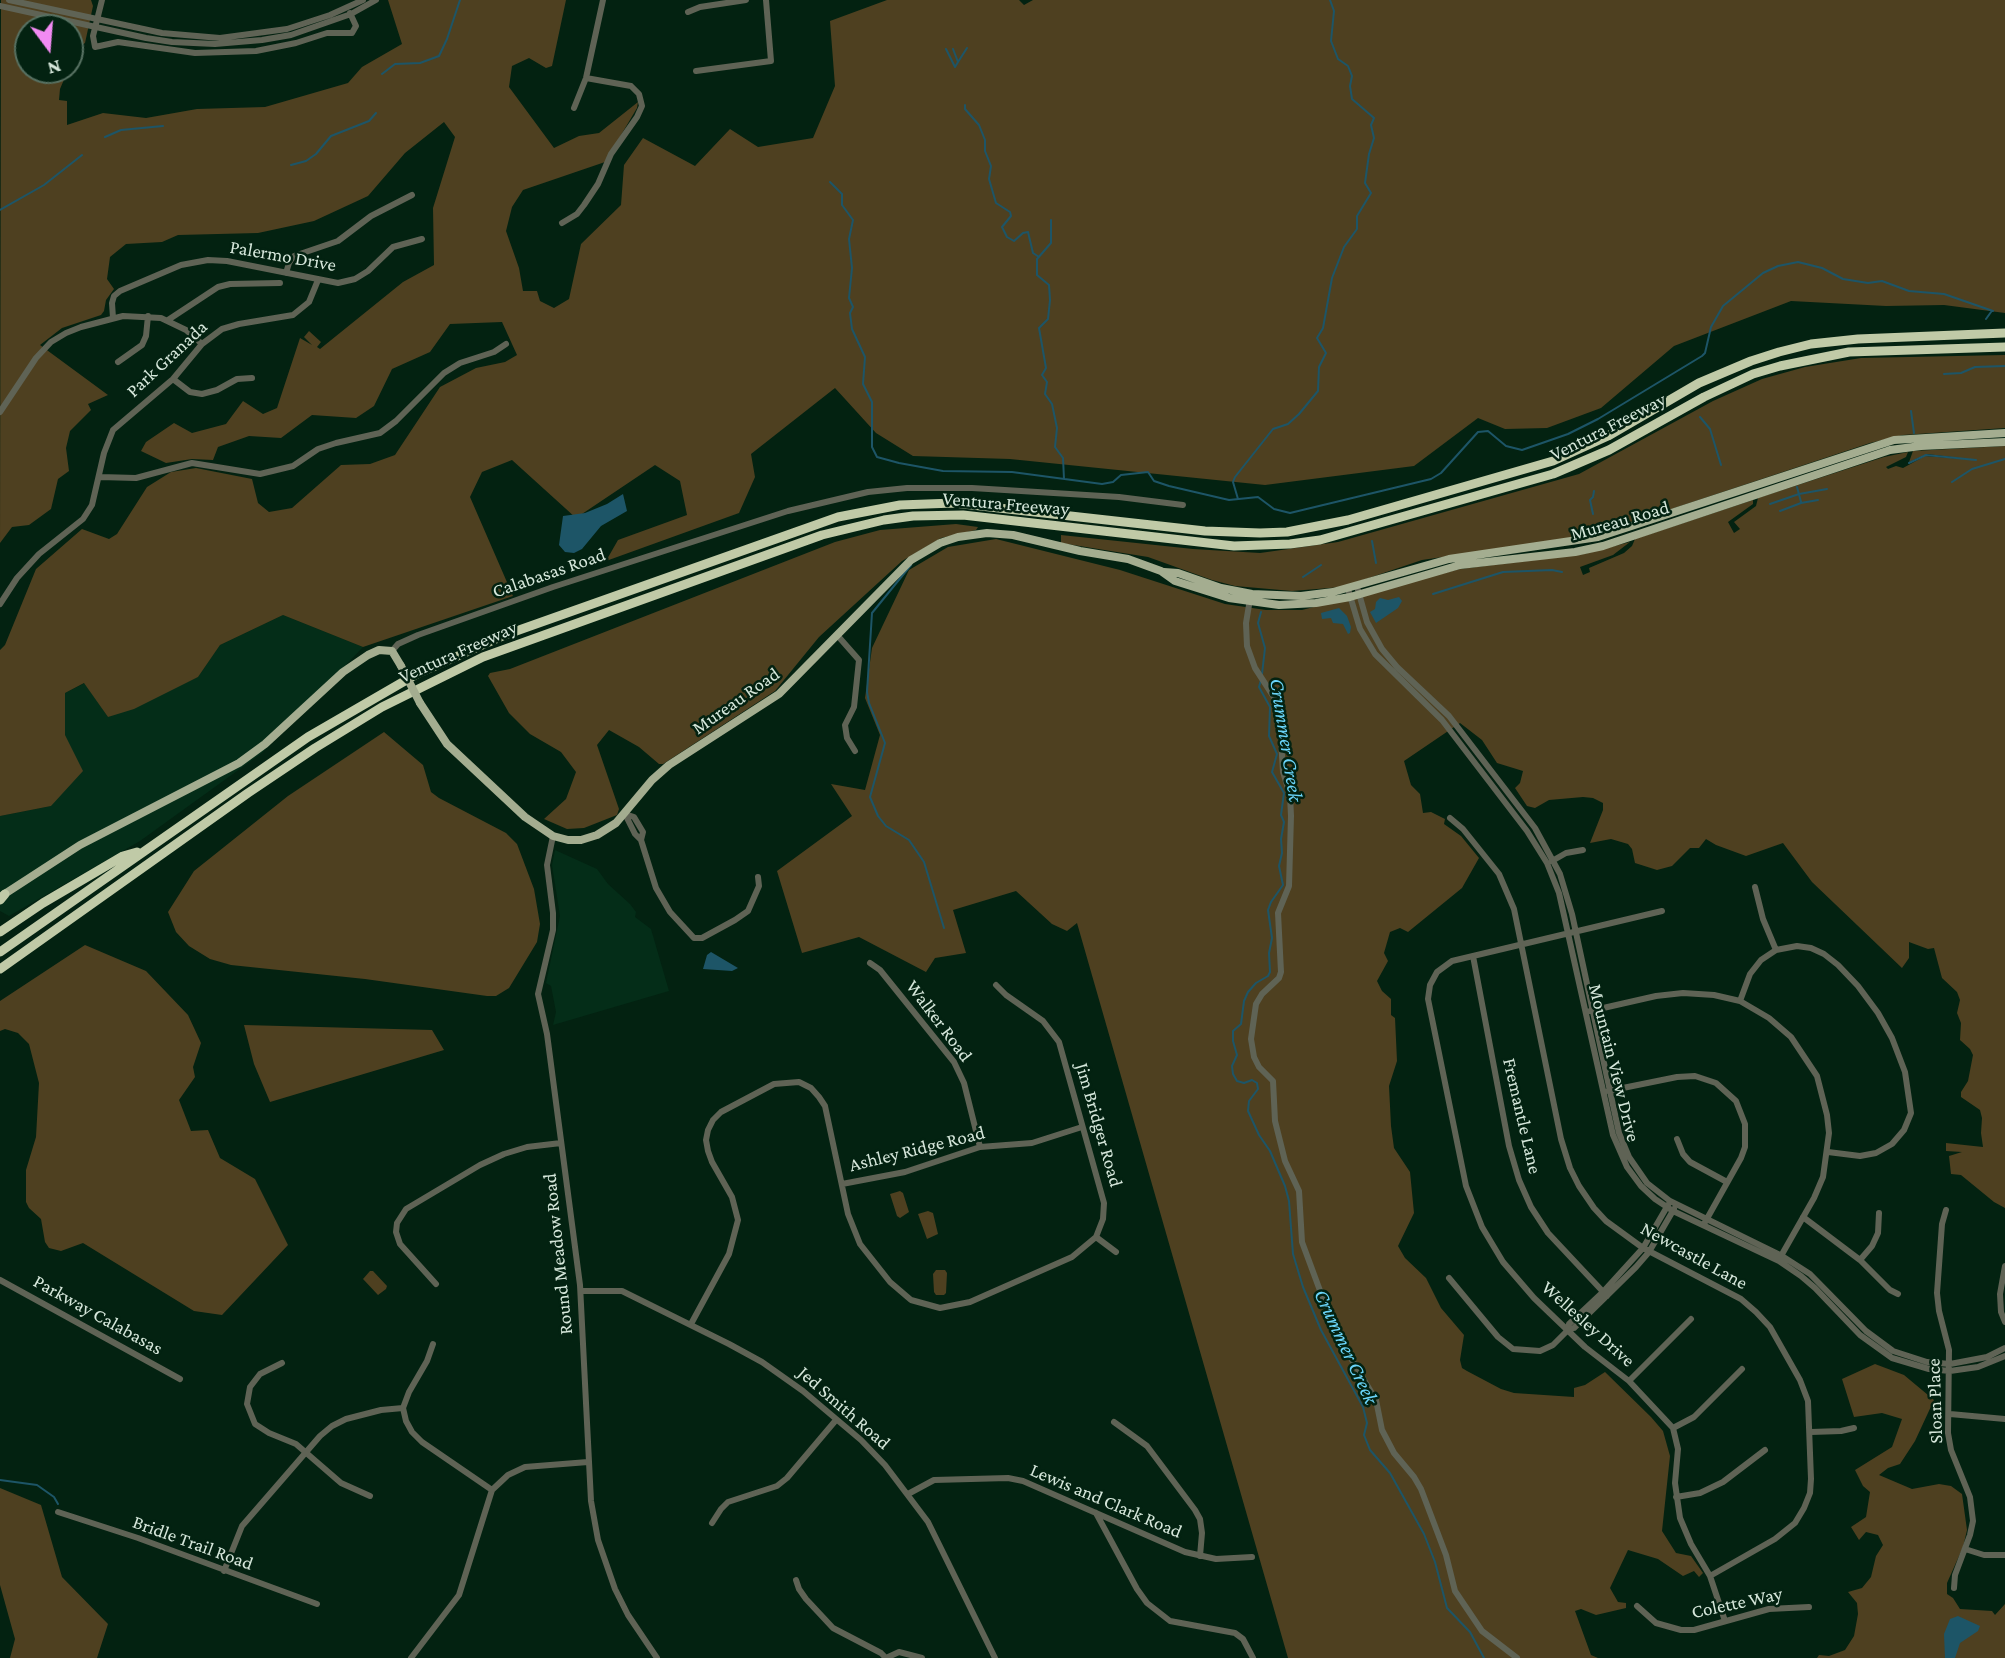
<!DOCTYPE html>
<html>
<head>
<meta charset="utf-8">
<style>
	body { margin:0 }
	#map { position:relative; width:2005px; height:1658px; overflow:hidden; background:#032211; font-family:"Crimson Pro",serif }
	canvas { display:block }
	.north { position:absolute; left:14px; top:14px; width:70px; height:70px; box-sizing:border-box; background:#032211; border:2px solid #577162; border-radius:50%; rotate:164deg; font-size:19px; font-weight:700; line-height:28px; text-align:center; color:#d6e7db }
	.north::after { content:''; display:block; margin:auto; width:24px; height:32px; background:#f28af3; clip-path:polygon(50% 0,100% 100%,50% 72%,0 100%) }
</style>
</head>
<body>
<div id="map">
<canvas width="2005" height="1658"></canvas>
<div class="north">N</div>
</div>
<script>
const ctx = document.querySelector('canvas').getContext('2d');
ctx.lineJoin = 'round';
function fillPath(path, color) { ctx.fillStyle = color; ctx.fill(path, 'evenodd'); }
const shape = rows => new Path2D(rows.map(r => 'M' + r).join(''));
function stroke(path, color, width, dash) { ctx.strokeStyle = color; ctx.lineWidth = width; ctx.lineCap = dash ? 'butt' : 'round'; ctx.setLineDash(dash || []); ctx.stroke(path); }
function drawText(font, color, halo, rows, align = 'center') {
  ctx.font = font + ' "Crimson Pro",serif'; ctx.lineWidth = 5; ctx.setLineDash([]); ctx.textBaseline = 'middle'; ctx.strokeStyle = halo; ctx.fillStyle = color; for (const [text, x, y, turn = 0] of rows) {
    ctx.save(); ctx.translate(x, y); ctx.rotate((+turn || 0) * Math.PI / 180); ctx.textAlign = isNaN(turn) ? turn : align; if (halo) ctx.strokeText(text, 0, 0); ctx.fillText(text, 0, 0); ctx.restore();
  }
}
fillPath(shape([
	[283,615,363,647,262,753,140,841,9,916,0,911,0,816,51,806,65,735,65,693,85,683,108,717,198,677,220,645],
	[555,850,597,869,608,884,630,904,636,912,635,917,651,929,669,991,553,1025,556,1012,551,986,546,983,560,916,552,865]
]), '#042d18');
fillPath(shape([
	[1,0,91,0,93,6,85,43,79,47,70,65,70,28,28,28,28,70,68,70,60,89,59,100,67,101,67,125,103,113,146,118,197,109,265,107,348,83,362,67,402,44,388,0,566,0,552,66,546,68,529,58,512,66,509,87,554,148,579,136,599,133,638,102,637,108,605,162,523,190,512,207,506,231,519,268,523,291,537,291,540,301,554,308,569,299,581,244,621,205,624,165,643,138,695,166,730,129,758,147,813,138,835,86,830,21,887,0,1019,0,1024,5,1033,0,2005,0,2005,313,1944,305,1886,306,1791,301,1674,346,1601,408,1547,428,1505,429,1478,418,1414,466,1265,485,1010,459,913,456,876,433,835,388,751,454,755,477,739,513,606,561,618,540,687,515,680,481,655,465,576,518,512,460,482,472,470,497,513,596,363,647,283,615,220,645,198,677,134,709,108,717,84,683,65,693,65,735,83,771,51,806,0,816,0,650,5,645,36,569,82,529,109,539,117,534,147,487,171,472,196,468,252,479,258,503,269,512,292,508,341,465,370,464,395,455,440,387,476,368,505,362,517,355,502,322,450,324,430,352,392,369,374,406,356,418,312,415,281,438,249,436,218,447,213,460,192,459,166,463,141,451,146,442,174,423,192,433,226,424,243,401,263,414,277,408,300,338,312,345,304,337,309,331,321,342,317,347,320,349,403,282,434,265,433,208,455,137,444,122,405,153,368,196,314,221,258,233,178,235,162,242,126,244,110,257,107,279,114,289,106,300,104,311,101,315,62,328,40,345,108,395,88,404,91,410,70,431,66,448,69,471,58,479,51,509,29,525,12,527,0,543],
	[2005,355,2005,428,1903,435,1870,443,1593,535,1422,560,1342,587,1292,591,1235,586,1212,580,1148,557,1061,543,1061,535,1193,549,1260,553,1338,542,1579,474,1713,401,1762,379,1805,367,1861,358],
	[2005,446,2005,1208,1994,1202,1961,1175,1951,1174,1949,1156,1962,1152,1946,1151,1946,1143,1983,1147,1981,1133,1982,1118,1980,1110,1961,1097,1961,1092,1968,1081,1973,1055,1970,1049,1960,1040,1961,1023,1957,1013,1960,1000,1957,992,1942,978,1934,948,1928,949,1909,942,1909,958,1902,968,1812,882,1783,843,1746,856,1716,845,1706,839,1699,848,1690,848,1672,866,1657,870,1635,863,1632,849,1628,844,1611,839,1590,843,1603,810,1603,803,1593,798,1583,797,1549,800,1535,808,1527,806,1515,788,1520,783,1523,771,1497,763,1482,740,1460,723,1404,761,1411,785,1420,794,1423,813,1431,812,1445,819,1444,824,1461,836,1479,858,1462,888,1408,932,1400,928,1390,932,1384,953,1388,961,1377,981,1382,991,1391,999,1391,1015,1395,1018,1397,1061,1389,1086,1391,1126,1394,1148,1410,1172,1414,1213,1398,1246,1405,1258,1426,1278,1441,1308,1464,1335,1460,1360,1462,1368,1467,1371,1501,1389,1514,1393,1574,1397,1574,1388,1585,1385,1605,1372,1651,1417,1663,1431,1670,1456,1662,1531,1676,1553,1691,1556,1703,1573,1699,1577,1694,1571,1683,1576,1658,1559,1628,1550,1610,1588,1618,1602,1626,1603,1626,1608,1596,1615,1581,1609,1575,1611,1591,1655,1598,1658,1288,1658,1077,923,1067,931,1052,924,1016,891,953,910,966,953,935,958,926,972,859,937,802,953,777,871,852,816,831,784,865,790,880,735,865,698,872,648,909,570,948,547,996,539,1120,570,1225,604,1266,610,1302,610,1460,569,1584,554,1630,542,1613,555,1580,567,1583,575,1590,572,1589,568,1624,553,1632,546,1635,539,1753,500,1753,504,1728,522,1734,533,1740,529,1734,522,1756,506,1758,498,1884,457,1908,452,1906,457,1886,467,1888,469,1896,466,1903,468,1925,456,1976,460,1927,454,1909,462,1913,451],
	[956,524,978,527,976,530,941,538,902,561,819,637,775,691,663,764,659,764,639,747,609,730,597,745,619,809,617,815,584,828,567,829,544,819,566,799,576,772,561,752,530,734,509,713,488,676,490,673,510,669,835,542,880,530],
	[384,732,423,765,431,792,439,798,506,833,517,844,534,889,540,924,537,942,509,988,496,996,487,996,365,979,231,965,210,959,189,946,176,932,168,912,194,871,288,796],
	[85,945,146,971,188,1015,201,1043,193,1067,195,1077,179,1100,191,1131,208,1130,220,1158,255,1179,288,1245,222,1315,194,1311,83,1243,61,1251,49,1248,45,1242,41,1219,29,1208,26,1202,26,1170,36,1137,39,1083,29,1044,18,1033,5,1029,0,1031,0,1001],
	[244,1025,432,1030,444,1050,270,1102,254,1064],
	[900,1191,903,1193,909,1212,900,1218,897,1216,890,1194],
	[928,1211,933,1213,938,1234,927,1239,918,1214],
	[936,1270,945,1270,947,1273,946,1293,944,1295,936,1295,934,1292,933,1274],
	[370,1271,373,1271,387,1286,386,1289,378,1295,363,1279],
	[1875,1364,1904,1375,1934,1400,1915,1441,1900,1464,1888,1468,1879,1475,1912,1489,1939,1484,1951,1486,1962,1494,1967,1530,1963,1547,1947,1583,1947,1594,1953,1598,1960,1609,1992,1611,1995,1615,2005,1604,2005,1658,1817,1658,1819,1655,1829,1656,1845,1650,1854,1636,1858,1614,1857,1603,1848,1592,1862,1588,1871,1577,1876,1556,1883,1545,1878,1535,1866,1532,1859,1540,1851,1527,1866,1517,1870,1492,1863,1486,1855,1470,1892,1447,1902,1419,1882,1413,1854,1417,1842,1379],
	[0,1488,41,1505,62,1577,108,1624,97,1658,10,1658,15,1639,0,1585]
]), '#4e4020');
fillPath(shape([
	[623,494,627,511,601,526,582,549,574,553,565,552,559,545,563,516,585,513,607,504],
	[1399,597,1402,601,1398,608,1376,623,1370,612,1375,609,1376,602,1380,598,1388,600],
	[1339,608,1347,616,1351,627,1350,633,1348,634,1343,624,1333,623,1331,618,1322,619,1321,613],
	[711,952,738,968,732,971,703,969,707,955],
	[1958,1616,1980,1626,1978,1631,1960,1643,1955,1658,1945,1658,1944,1634,1950,1619]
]), '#1d5567');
stroke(shape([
	[946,49,955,67],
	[953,49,958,62,955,67],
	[958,62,967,48],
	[382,74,395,64,420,63,439,56,447,39,460,0],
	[965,105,965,109,979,125,985,140,985,151,991,166,989,179,996,203,1010,212,1011,216,1002,227,1007,237,1014,241,1023,233,1028,232,1033,253,1039,257],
	[105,137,121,130,163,126],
	[291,165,306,161,316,154,331,136,369,121,376,113],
	[830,182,842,194,842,205,853,220,849,239,852,268,849,298,853,307,850,313,852,329,865,357,863,384,872,402,872,447,877,457,899,463,943,471,1012,472,1102,484,1113,482,1121,475,1148,472,1154,481,1169,486,1229,500,1258,497,1274,509,1290,513,1431,479,1441,473,1478,432,1488,431,1506,446,1522,450,1568,434,1598,419,1702,356,1705,353,1711,327,1723,306,1763,273,1778,266,1798,262,1822,268,1843,279,1868,283,1882,281,1909,291,1944,294,1993,311],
	[0,210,44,185,82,155],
	[1051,220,1051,243,1037,259,1037,275,1049,285,1050,300,1048,319,1039,328,1046,368,1042,375,1047,382,1045,394,1052,404,1057,428,1055,447,1063,458,1064,479],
	[1986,319,1991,312],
	[1944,374,1961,373,1975,367,2005,366],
	[1911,411,1914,433],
	[1700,417,1710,429,1721,465],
	[1909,463,1926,455,1976,460],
	[1952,482,1972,469,2005,459],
	[1797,487,1801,502],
	[1238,499,1233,482,1235,477,1273,429,1288,424,1299,414,1318,391,1319,367,1326,353,1317,338,1323,328,1332,278,1344,247,1357,229,1357,216,1371,193,1365,183,1369,154,1374,138,1371,125,1374,118,1352,99,1350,86,1352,76,1348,66,1338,59,1331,41,1334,11,1330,0],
	[1770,504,1799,494,1827,489],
	[1780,511,1801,503,1818,500],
	[1593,514,1590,500,1593,497,1594,491],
	[1372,541,1376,563],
	[911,565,872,613,867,692,869,703,885,743,870,797,878,816,886,826,909,840,924,862,944,928],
	[1303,577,1321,565],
	[1433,594,1503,572,1552,570,1562,572],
	[1261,612,1258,623,1265,648,1262,674],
	[1261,680,1259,687,1270,707,1269,736,1277,754,1272,772,1284,793,1281,815,1284,822,1281,839,1282,853,1279,866,1283,885,1271,902,1268,910,1272,938,1269,953,1270,972,1268,976,1256,983,1248,992,1244,1001,1241,1024,1233,1031,1233,1041,1237,1055,1232,1066,1233,1074,1237,1081,1244,1083,1252,1080,1257,1083,1258,1089,1249,1101,1248,1111,1259,1135,1270,1151,1285,1186,1289,1201,1293,1254,1303,1287,1321,1330,1363,1407,1367,1423,1364,1435,1370,1450,1390,1473,1424,1534,1435,1562,1447,1608,1470,1632,1484,1658],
	[0,1480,37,1485,54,1497,58,1504]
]), '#1d5567', 2);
stroke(shape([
	[9,0,162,33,220,38,287,29,330,15,363,0],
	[102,0,93,36,95,47,118,42,195,53,256,51,296,43,327,33,352,33,356,26,350,13],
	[0,6,146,38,172,42,215,44,262,40,291,35,351,14,376,0],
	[688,12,700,7,746,0],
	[696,71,771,61,766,0],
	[574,108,586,78,603,0],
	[562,223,577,214,584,205,598,184,611,154,637,117,642,106,639,94,631,86,586,78],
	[286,273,289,263,294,256,338,241,371,216,412,195],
	[113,318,112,303,114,296,120,291,181,265,208,260,227,261,338,283,355,279,368,271,393,247,422,239],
	[168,320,218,287,230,284,280,283],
	[118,362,142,345,146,336,148,316],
	[173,379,190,392,202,394,217,390,237,379,252,378],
	[0,412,36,358,51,342,66,333,81,327,123,316,161,318,186,330,202,344],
	[100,477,136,478,192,463,260,474,293,466,318,449,336,443,380,433,396,421,444,373,460,363,494,352,506,344],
	[1348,589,1360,629,1375,654,1442,720,1527,831,1547,863,1559,893,1613,1135,1627,1167,1641,1186,1655,1199,1673,1211,1779,1261,1801,1276,1815,1288,1860,1335,1892,1358,1929,1369,1950,1371,1978,1367,2005,1356],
	[1358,590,1367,622,1382,649,1397,667,1449,716,1535,828,1560,874,1572,914,1619,1133,1629,1157,1647,1183,1670,1201,1782,1256,1810,1274,1866,1331,1893,1351,1927,1362,1950,1364,1987,1357,2005,1348],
	[1250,599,1246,623,1247,646,1255,668,1279,705,1283,772,1290,795,1291,816,1289,886,1278,913,1281,972,1279,978,1262,994,1256,1004,1251,1039,1254,1057,1259,1067,1273,1081,1275,1121,1285,1161,1299,1191,1302,1242,1322,1296,1352,1360,1376,1400,1382,1430,1394,1453,1414,1477,1421,1489,1446,1555,1455,1591,1482,1631,1517,1658],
	[0,604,17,578,39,554,83,519,92,505,104,453,113,430,173,379,202,344,222,329,239,324,293,315,309,302,318,280],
	[837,635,859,660,854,707,845,725,847,738,855,751],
	[392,651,398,644,418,635,553,587,788,511,868,492,907,488,972,488,1119,497,1183,505],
	[625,814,634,817,643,832,641,840,656,888,670,912,694,938,702,938,735,920,748,911,759,886,758,877],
	[625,814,635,834,641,840],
	[1450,818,1463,829,1499,874,1514,909,1561,1139,1570,1168,1579,1186,1594,1208,1606,1221,1643,1248,1741,1299,1756,1312,1770,1327,1800,1380,1808,1401,1811,1479,1810,1493,1804,1508,1795,1523,1775,1539,1710,1576],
	[553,836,547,865,553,913,553,930,538,994,547,1034,580,1285,591,1501,598,1540,615,1589,628,1615,657,1658],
	[1552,861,1566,853,1583,850],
	[1755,887,1763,919,1776,950],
	[1662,911,1452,961,1437,972,1430,985,1428,999,1466,1186,1482,1227,1503,1262,1534,1298,1585,1347,1629,1381,1673,1428,1678,1449,1675,1483,1680,1518,1691,1544,1710,1576,1725,1621],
	[1473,956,1509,1146,1519,1180,1531,1207,1548,1233,1607,1296],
	[870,963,880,970,954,1062,964,1083,980,1147],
	[1740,1001,1750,974,1761,960,1776,950,1797,946,1811,948,1824,954,1838,965,1858,986,1878,1013,1892,1038,1905,1072,1911,1113,1904,1130,1892,1144,1876,1153,1860,1156,1828,1152],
	[1590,1011,1656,996,1683,993,1714,995,1740,1001,1769,1018,1791,1037,1817,1076,1827,1115,1829,1133,1823,1177,1814,1198,1781,1256],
	[1608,1091,1677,1077,1695,1076,1716,1083,1736,1101,1745,1124,1745,1147,1741,1158,1704,1224],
	[1677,1139,1683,1154,1690,1162,1727,1182],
	[842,1184,905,1172,980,1147,1032,1143,1082,1127],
	[1946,1210,1942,1224,1937,1293,1939,1311,1949,1350,1948,1433,1951,1450,1970,1497,1973,1521,1970,1535,1955,1575,1954,1588],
	[1803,1217,1860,1260,1890,1290,1898,1294],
	[1096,1237,1116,1252],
	[1860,1260,1872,1246,1878,1233,1879,1213],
	[2005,1266,2000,1294,2001,1312,2005,1322],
	[1449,1278,1498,1337,1513,1349,1540,1351,1553,1345,1568,1330,1574,1328,1636,1267,1649,1252,1674,1209],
	[0,1280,180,1379],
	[436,1284,400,1244,396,1232,397,1223,406,1209,480,1165,504,1154,527,1147,561,1143],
	[581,1291,622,1291,729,1344,762,1362,803,1391,861,1440,885,1465,928,1522,995,1658],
	[691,1324,729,1254,738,1220,732,1197,712,1162,708,1151,706,1140,708,1130,713,1120,721,1112,774,1084,799,1082,811,1088,819,1097,825,1106,848,1214,860,1244,890,1282,911,1300,940,1308,970,1302,1072,1257,1096,1237,1103,1219,1104,1203,1059,1042,1043,1021,1006,995,996,985],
	[1568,1330,1569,1324,1603,1292,1643,1248,1668,1205],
	[433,1344,427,1361,409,1392,403,1408,406,1421,412,1432,422,1442,492,1490],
	[282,1363,260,1374,250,1387,247,1404,255,1424,269,1433,296,1444,341,1483,370,1496],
	[1629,1381,1691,1319],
	[1950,1414,2005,1419],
	[1114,1422,1147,1446,1195,1510,1200,1519,1202,1533,1200,1556],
	[1673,1428,1694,1417,1742,1369],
	[1811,1432,1841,1431,1854,1428],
	[908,1494,934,1480,1008,1478,1023,1481,1185,1552,1216,1559,1252,1557],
	[1676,1497,1700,1493,1723,1482,1765,1450],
	[58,1512,138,1538,317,1604],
	[1096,1513,1137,1589,1147,1603,1170,1621,1235,1633,1243,1639,1253,1658],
	[712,1523,721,1509,728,1502,777,1486,787,1478,836,1420],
	[1965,1549,1984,1555,2005,1555],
	[224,1571,242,1526,320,1436,332,1426,346,1419,381,1410,403,1408],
	[796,1580,799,1589,806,1599,833,1628,881,1653,886,1658],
	[1637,1606,1656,1623,1681,1630,1694,1630,1769,1609,1809,1607],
	[411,1658,459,1595,492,1490,508,1475,525,1467,588,1462],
	[886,1658,899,1652,922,1658]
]), '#5f6355', 6);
stroke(shape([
	[1164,572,1178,573,1221,588,1252,594,1301,596,1333,592,1449,559,1598,537,1894,440,2005,433],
	[420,703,447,744,525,817,553,836,568,840,581,840,597,835,616,823,652,780,669,765,779,694,911,560,940,543,958,537,987,533,1013,535,1080,551,1128,559,1161,571,1175,581,1229,598,1279,605,1316,603,1350,597,1460,565,1575,552,1603,546,1890,450,1921,446,2005,442],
	[0,897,80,845,239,763,265,744,343,672,368,655,379,650,392,651,401,666]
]), '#a4ad90', 8);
stroke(shape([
	[0,900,5,894],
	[0,932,43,903,123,856,137,852],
	[0,952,308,737,415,675,505,635,838,517,900,505,954,503,1205,531,1260,533,1287,532,1348,520,1553,461,1608,436,1699,383,1751,361,1779,352,1811,344,1858,339,2005,333],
	[0,969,248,793,315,748,382,707,483,657,822,535,884,520,913,516,963,515,1234,546,1290,544,1320,540,1553,474,1609,450,1704,397,1753,374,1780,366,1849,352,2005,347]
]), '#c0caa7', 9);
stroke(shape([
	[401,666,420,703]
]), '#a4ad90', 8);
drawText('19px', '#d6e7db', '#032211', [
	["Palermo Drive",283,256,10],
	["Park Granada",167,359,-43],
	["Ventura Freeway",1608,427,-27],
	["Ventura Freeway",1006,504,5],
	["Mureau Road",1620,521,-16],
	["Calabasas Road",549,573,-19],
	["Ventura Freeway",458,652,-24],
	["Mureau Road",736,701,-35],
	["Walker Road",939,1021,53],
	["Mountain View Drive",1614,1063,76],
	["Fremantle Lane",1522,1116,77],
	["Jim Bridger Road",1099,1125,74],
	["Ashley Ridge Road",917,1149,-14],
	["Round Meadow Road",558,1254,-96],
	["Newcastle Lane",1694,1256,29],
	["Parkway Calabasas",98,1315,29],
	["Wellesley Drive",1588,1324,42],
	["Sloan Place",1935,1401,-92],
	["Jed Smith Road",844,1408,41],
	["Lewis and Clark Road",1106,1501,23],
	["Bridle Trail Road",193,1543,20],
	["Colette Way",1737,1603,-12]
]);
drawText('italic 21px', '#6ad4f9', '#032211', [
	["Crummer Creek",1286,740,81],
	["Crummer Creek",1346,1347,65]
]);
</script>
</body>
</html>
